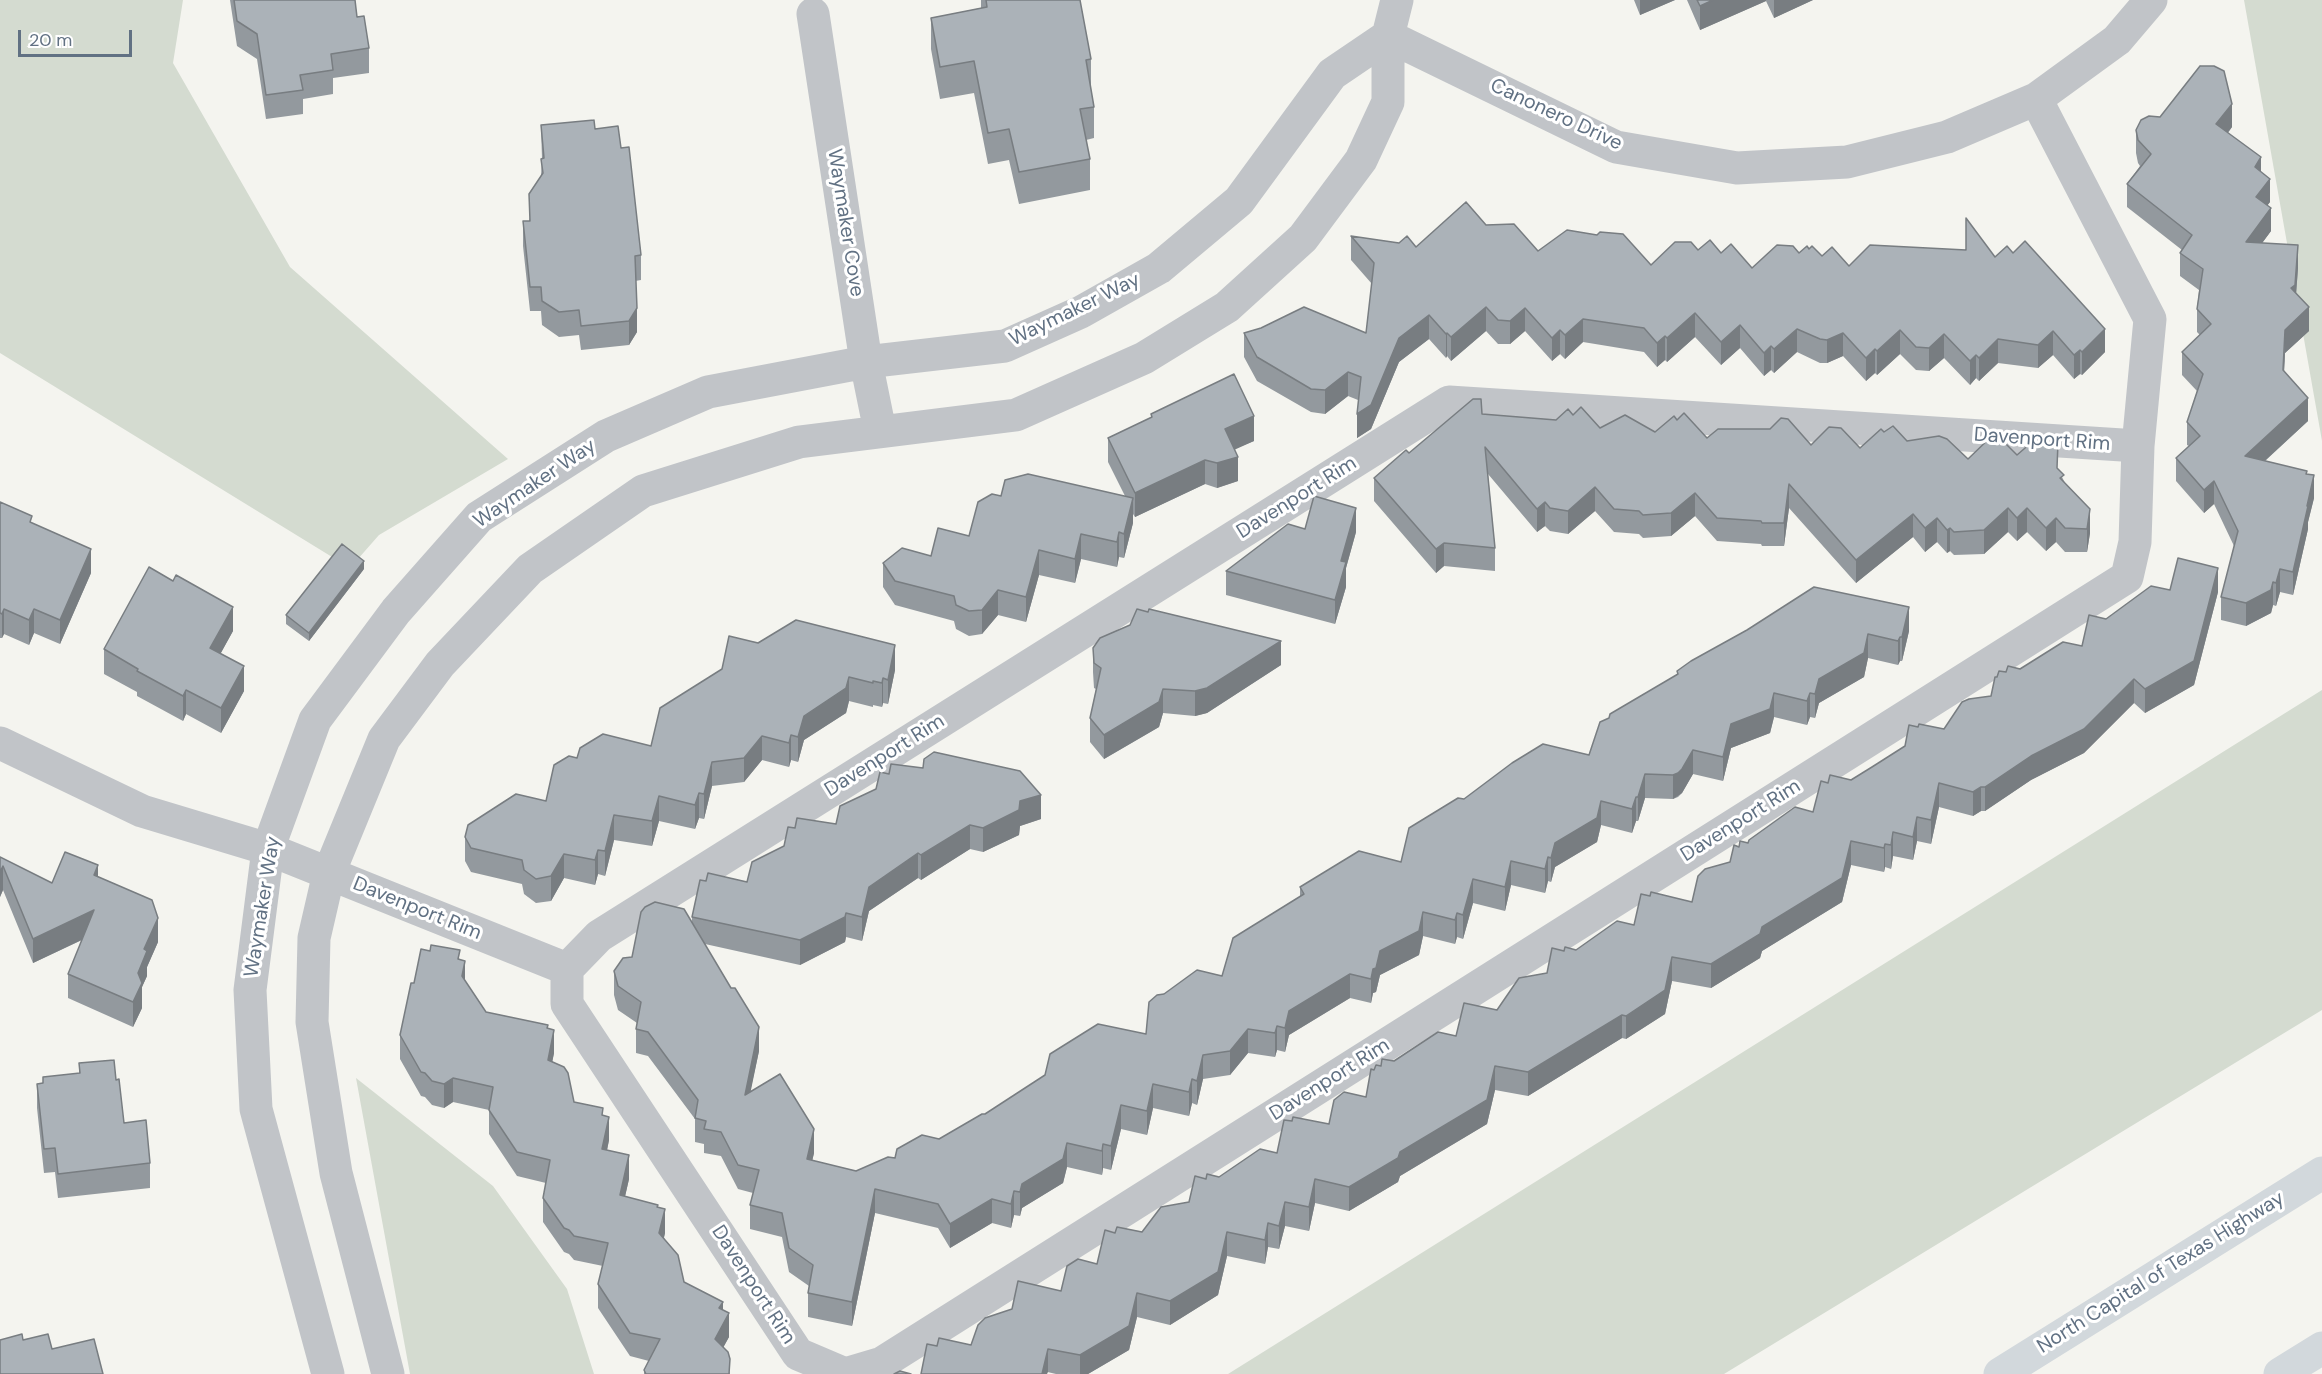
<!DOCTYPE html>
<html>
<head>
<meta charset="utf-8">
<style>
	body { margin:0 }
	#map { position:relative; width:2322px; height:1374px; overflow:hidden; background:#f4f4ef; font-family:"DM Sans",sans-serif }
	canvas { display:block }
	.scale { position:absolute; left:18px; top:30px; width:114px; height:27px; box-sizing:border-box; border:3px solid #617183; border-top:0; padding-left:8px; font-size:18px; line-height:21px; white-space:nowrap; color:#617183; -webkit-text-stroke:4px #fff; paint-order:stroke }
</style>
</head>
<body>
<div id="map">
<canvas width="2322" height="1374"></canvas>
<div class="scale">20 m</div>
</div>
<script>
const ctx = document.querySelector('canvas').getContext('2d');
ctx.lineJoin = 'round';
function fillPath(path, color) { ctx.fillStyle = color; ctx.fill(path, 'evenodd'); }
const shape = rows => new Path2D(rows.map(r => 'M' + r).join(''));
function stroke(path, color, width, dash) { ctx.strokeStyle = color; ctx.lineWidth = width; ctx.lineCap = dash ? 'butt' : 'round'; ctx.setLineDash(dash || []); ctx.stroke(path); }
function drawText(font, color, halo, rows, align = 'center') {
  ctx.font = font + ' "DM Sans",sans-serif'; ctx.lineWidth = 6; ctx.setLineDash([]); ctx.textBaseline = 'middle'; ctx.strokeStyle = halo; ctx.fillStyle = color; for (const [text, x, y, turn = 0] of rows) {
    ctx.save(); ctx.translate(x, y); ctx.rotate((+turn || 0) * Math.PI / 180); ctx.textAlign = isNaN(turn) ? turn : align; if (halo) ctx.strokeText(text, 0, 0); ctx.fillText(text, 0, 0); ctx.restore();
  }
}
fillPath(shape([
	[0,0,183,0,173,63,290,267,508,459,379,535,350,568,0,353],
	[2244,0,2322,0,2322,441],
	[2322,690,2322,1010,1724,1374,1228,1374],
	[356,1078,493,1186,567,1289,594,1374,410,1374]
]), '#d4dbd0');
stroke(shape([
	[813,14,866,362,880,431],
	[1388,36,1616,147,1737,168,1847,162,1947,137,2036,99,2117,40,2151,0],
	[2036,99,2150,319,2138,446,2135,542,2127,577,882,1363,845,1374,798,1354,567,1004,567,969,599,936,1449,402,2138,446],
	[0,743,142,811,268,849,567,969],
	[328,1374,256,1109,250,990,268,849,315,720,396,611,479,517,606,436,708,392,866,362,1005,346,1081,312,1159,268,1239,201,1332,74,1388,36],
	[388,1374,336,1173,312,1022,314,938,329,873,384,739,440,664,530,569,643,491,799,442,1016,415,1144,358,1227,307,1303,238,1361,160,1388,102,1388,36,1397,0]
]), '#c1c4c8', 33);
stroke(shape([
	[2000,1374,2322,1173],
	[2280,1374,2322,1348]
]), '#d2d8dc', 33);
fillPath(shape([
	[230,0,355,0,357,17,369,48,369,73,333,78,333,94,303,99,303,114,266,119,257,59,237,46],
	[981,0,1080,0,1091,59,1091,89,1094,107,1094,138,1086,140,1090,159,1090,190,1019,204,1009,160,988,164,974,93,940,99,931,49,931,18,981,8],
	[1634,0,1675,0,1640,15],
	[1687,0,1813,0,1774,18,1766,1,1700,30],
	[541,125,595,129,621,148,641,255,641,280,635,281,637,332,629,345,581,350,579,335,559,337,542,325,541,311,530,311,523,246,523,221,529,221,541,176,542,159],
	[2232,127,2228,133,2261,172,2270,202,2267,205,2271,231,2262,243,2298,268,2296,294,2309,331,2285,353,2284,371,2308,421,2265,461,2307,474,2314,498,2308,522,2308,529,2293,595,2280,592,2276,606,2273,605,2271,613,2246,626,2221,620,2221,597,2234,546,2214,504,2204,513,2176,481,2176,458,2189,446,2187,445,2187,422,2197,391,2182,375,2182,352,2200,335,2197,332,2197,309,2199,290,2180,276,2180,253,2182,250,2127,207,2127,184,2140,166,2138,163,2136,153,2136,130],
	[1486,225,1538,251,1651,265,1698,250,1721,253,1752,268,1809,249,1822,256,1849,266,1995,257,2105,352,2082,375,2080,374,2074,379,2053,355,2038,368,1998,363,1979,381,1976,378,1970,385,1944,358,1929,371,1916,370,1900,354,1877,375,1875,373,1866,381,1843,356,1827,363,1820,363,1797,352,1774,373,1771,370,1764,376,1740,348,1721,365,1695,337,1667,362,1665,360,1657,367,1644,352,1583,342,1565,359,1560,354,1552,361,1525,331,1510,344,1498,344,1486,331,1451,361,1447,356,1446,358,1429,339,1399,362,1371,429,1357,438,1358,400,1348,396,1325,414,1311,412,1257,381,1244,357,1244,333,1366,333,1372,284,1351,260,1351,236,1416,247],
	[1151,414,1254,441,1234,449,1238,481,1217,488,1205,484,1135,517,1133,514,1133,523,1124,558,1119,557,1117,567,1081,559,1075,583,1039,575,1026,622,998,615,982,634,969,636,956,629,954,621,895,605,883,587,883,563,931,556,969,536,1001,496,1125,496,1108,462,1108,438,1151,418],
	[1482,414,1556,420,1573,415,1600,428,1655,432,1677,420,1707,438,1860,448,1884,432,1907,441,1968,459,2017,455,2058,469,2090,533,2087,552,2065,552,2056,542,2046,551,2027,532,2017,541,2008,532,1984,554,1954,555,1950,551,1947,553,1937,542,1925,552,1913,537,1856,583,1789,508,1784,546,1762,546,1761,544,1717,541,1695,516,1671,536,1643,538,1639,534,1614,532,1595,511,1568,534,1550,531,1545,526,1537,532,1488,474,1495,548,1495,571,1444,566,1436,573,1374,501,1374,478,1409,453],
	[0,502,32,523,91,573,60,644,34,633,29,645,4,634,2,638,0,638],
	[1305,529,1356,532,1346,568,1346,587,1335,624,1226,595,1226,571],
	[364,569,309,641,286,624,286,615],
	[2170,590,2218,592,2194,685,2145,713,2134,703,2084,753,2031,780,1985,811,1981,811,1973,816,1939,807,1931,844,1917,841,1913,860,1893,856,1891,869,1885,867,1884,872,1851,865,1842,902,1762,951,1760,958,1711,988,1672,981,1665,1014,1626,1039,1622,1038,1528,1096,1495,1090,1487,1124,1400,1176,1398,1182,1349,1211,1315,1203,1309,1231,1285,1226,1279,1249,1268,1247,1265,1264,1227,1256,1218,1295,1170,1325,1137,1317,1129,1350,1088,1374,1056,1374,937,1346,971,1345,1061,1291,1097,1264,1115,1233,1142,1232,1189,1202,1206,1179,1219,1177,1277,1153,1292,1121,1329,1124,1366,1097,1374,1070,1381,1066,1456,1036,1497,1010,1547,973,1564,951,1576,950,1634,925,1650,896,1692,902,1730,862,1739,847,1748,843,1813,812,1828,783,1851,780,1872,767,1905,746,1918,727,1944,729,1991,696,1997,677,2006,672,2020,669,2082,646,2106,619],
	[1747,630,1909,631,1902,661,1900,661,1898,665,1868,658,1864,677,1819,703,1815,718,1810,717,1807,725,1774,717,1770,733,1731,748,1723,781,1693,774,1682,793,1678,797,1673,799,1645,798,1638,821,1636,821,1632,833,1601,825,1597,842,1555,867,1551,882,1548,881,1545,893,1511,885,1505,911,1473,903,1463,939,1457,937,1455,944,1423,936,1419,955,1380,975,1376,992,1373,993,1371,1003,1350,998,1289,1035,1285,1052,1277,1050,1275,1057,1248,1053,1230,1075,1203,1079,1197,1105,1192,1103,1189,1116,1153,1108,1147,1135,1121,1129,1111,1170,1103,1168,1102,1175,1067,1167,1063,1183,1022,1208,1020,1216,1014,1215,1011,1228,992,1223,950,1248,938,1228,875,1213,852,1326,808,1317,808,1293,809,1286,789,1272,782,1237,750,1229,750,1205,753,1193,738,1189,721,1156,704,1153,704,1144,695,1142,695,1119,648,1056,636,1053,636,1029,637,1023,618,1010,614,995,614,971,632,957,692,922,692,917,706,881,747,882,784,846,795,828,836,824,1041,819,1020,826,1019,835,983,852,970,849,921,880,918,878,869,911,862,941,846,937,845,942,800,965,705,944,759,1051,750,1092,814,1153,812,1161,856,1171,895,1158,939,1139,985,1114,1146,1034,1164,994,1222,976,1300,897,1300,887,1401,862,1464,799,1589,755,1609,718,1677,675,1677,671],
	[233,631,220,654,244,691,221,733,186,714,183,721,137,696,137,692,104,674,104,649],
	[758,643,895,670,888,704,883,703,882,707,873,705,873,707,849,701,846,713,804,740,798,762,791,760,789,767,762,760,744,782,712,786,704,819,699,818,695,829,659,821,652,846,614,840,605,876,598,874,595,885,564,878,551,901,536,903,524,894,522,884,471,872,465,861,465,837,546,801,577,758,651,746,722,669],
	[1093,648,1281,665,1207,713,1195,716,1163,713,1159,727,1104,759,1090,742,1090,718,1096,689,1094,688,1093,672],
	[0,857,52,883,98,877,158,942,147,967,147,976,142,987,142,1008,133,1027,68,998,68,974,82,940,33,963,3,890,0,897],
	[430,951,460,959,465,981,486,1012,548,1029,554,1053,552,1062,574,1102,603,1115,609,1140,607,1151,629,1179,625,1196,658,1207,665,1233,664,1238,684,1282,723,1310,729,1337,723,1347,730,1374,644,1374,644,1370,649,1361,630,1356,598,1308,598,1284,603,1266,574,1260,569,1254,564,1252,543,1222,543,1198,546,1183,517,1176,489,1134,489,1110,453,1102,444,1108,432,1105,425,1097,421,1096,400,1059,400,1035,414,983],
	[79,1063,116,1080,124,1123,150,1163,150,1188,58,1198,55,1172,44,1173,37,1108,37,1084,79,1074]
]), '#93999e');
fillPath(shape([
	[1640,0,1675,0,1640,15],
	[1713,0,1766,0,1766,1,1700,30,1700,6],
	[1774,0,1813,0,1774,18],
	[2232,104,2232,127,2216,147,2216,124],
	[2261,157,2261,181,2255,167],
	[2270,179,2270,202,2256,221,2256,197],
	[2271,208,2271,231,2246,265,2246,242],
	[2298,245,2298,268,2295,308,2291,288],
	[1486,307,1486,331,1451,361,1451,337],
	[2309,307,2309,331,2285,353,2283,393,2285,330],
	[637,308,637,332,629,345,629,321],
	[1525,308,1525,331,1510,344,1510,321],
	[1695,313,1695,337,1667,362,1667,338],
	[1429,315,1429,339,1399,362,1371,429,1357,438,1357,414,1399,338],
	[1583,319,1583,342,1565,359,1565,335],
	[1740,325,1740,348,1721,365,1721,342],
	[1797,329,1797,352,1774,373,1774,349],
	[2105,329,2105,352,2082,375,2082,352],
	[1560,330,1560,354,1552,361,1552,338],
	[1900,330,1900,354,1877,375,1877,351],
	[2053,331,2053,355,2038,368,2038,345],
	[1447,333,1447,356,1446,358,1446,334],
	[1843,333,1843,356,1827,363,1827,340],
	[1944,334,1944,358,1929,371,1929,348],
	[1665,336,1665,360,1657,367,1657,343],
	[1998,339,1998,363,1979,381,1979,358],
	[1771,346,1771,370,1764,376,1764,353],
	[1875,349,1875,373,1866,381,1866,358],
	[2080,350,2080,374,2074,379,2074,355],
	[1976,355,1976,378,1970,385,1970,361],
	[1348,372,1348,396,1325,414,1325,390],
	[2308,398,2308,421,2245,479,2245,456],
	[1254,416,1254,441,1225,454,1225,429],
	[1238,457,1238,481,1217,488,1217,463],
	[1205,460,1205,484,1135,517,1135,493],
	[2314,475,2314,498,2308,522,2308,529,2293,595,2293,572],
	[2214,481,2214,504,2204,513,2204,490],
	[1789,484,1789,508,1784,546,1784,523],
	[1595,487,1595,511,1568,534,1568,511],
	[1695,493,1695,516,1671,536,1671,513],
	[1133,498,1133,523,1124,558,1124,534],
	[1545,502,1545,526,1537,532,1537,509],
	[1356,508,1356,532,1346,568,1346,587,1335,624,1335,600,1341,561],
	[2008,508,2008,532,1984,554,1984,530],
	[2027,508,2027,532,2017,541,2017,518],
	[2090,509,2090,533,2087,552,2087,529],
	[1913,514,1913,537,1856,583,1856,560],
	[1937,518,1937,542,1925,552,1925,528],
	[2056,518,2056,542,2046,551,2046,528],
	[1950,528,1950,551,1947,553,1947,530],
	[1119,532,1119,557,1117,567,1117,542],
	[1081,534,1081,559,1075,583,1075,559],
	[1444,543,1444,566,1436,573,1436,549],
	[91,549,91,573,60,644,60,620],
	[1039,550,1039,575,1026,622,1026,597],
	[364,561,364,569,309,641,309,633],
	[2218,568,2218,592,2194,685,2145,713,2145,689],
	[2280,569,2280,592,2276,606,2276,583],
	[2273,582,2273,605,2271,613,2246,626,2246,603],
	[998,590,998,615,982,634,982,610],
	[233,607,233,631,210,673,210,648],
	[1909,607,1909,631,1902,661,1902,637],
	[4,609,4,634,2,638,2,614],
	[34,609,34,633,29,645,29,620],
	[1868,634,1868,658,1864,677,1819,703,1815,718,1815,694,1819,679],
	[1900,637,1900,661,1898,665,1898,641],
	[1281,641,1281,665,1207,713,1195,716,1195,691],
	[895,645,895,670,888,704,888,680],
	[244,666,244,691,221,733,221,708],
	[849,677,849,701,846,713,804,740,798,762,798,737,804,716],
	[883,678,883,703,882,707,882,683],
	[2134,679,2134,703,2084,753,2031,780,1985,811,1985,787],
	[1163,689,1163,713,1159,727,1104,759,1104,735],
	[186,690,186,714,183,721,183,696],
	[1774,693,1774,717,1770,733,1731,748,1723,781,1723,757,1731,724],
	[1810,693,1810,717,1807,725,1807,701],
	[791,735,791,760,789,767,789,743],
	[762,736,762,760,744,782,744,758],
	[1693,750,1693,774,1682,793,1673,799,1673,775],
	[712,762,712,786,704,819,704,794],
	[1645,774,1645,798,1638,821,1638,797],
	[1939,783,1939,807,1931,844,1931,820],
	[1981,787,1981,811,1973,816,1973,792],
	[699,793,699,818,695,829,695,805],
	[1041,795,1041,819,1020,826,1019,835,983,852,983,828,1020,801],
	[659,796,659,821,652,846,652,821],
	[1636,797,1636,821,1632,833,1632,809],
	[1601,801,1601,825,1597,842,1555,867,1551,882,1551,858,1555,843],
	[614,815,614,840,605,876,605,851],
	[1917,817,1917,841,1913,860,1913,837],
	[970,825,970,849,921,880,921,855],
	[1893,832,1893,856,1891,869,1891,845],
	[1851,841,1851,865,1842,902,1762,951,1760,958,1711,988,1711,964,1762,927],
	[1885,844,1885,867,1884,872,1884,848],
	[598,850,598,874,595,885,595,860],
	[918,853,918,878,869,911,862,941,862,917,869,887],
	[564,854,564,878,551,901,551,876],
	[1548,857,1548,881,1545,893,1545,869],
	[1511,861,1511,885,1505,911,1505,887],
	[98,865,98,889,94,875],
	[3,866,3,890,0,897,0,872],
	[1473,879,1473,903,1463,939,1463,915],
	[94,910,94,934,33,963,33,939],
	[1423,912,1423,936,1419,955,1380,975,1376,992,1373,993,1371,1003,1371,979,1373,969,1380,951],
	[846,913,846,937,845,942,800,965,800,940],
	[1457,913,1457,937,1455,944,1455,920],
	[158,918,158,942,147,967,147,976,142,987,142,1008,133,1027,133,1002,138,973,144,949],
	[1672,957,1672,981,1665,1014,1626,1039,1626,1016],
	[465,961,465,984,462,976],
	[1350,974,1350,998,1289,1035,1285,1052,1285,1028,1289,1011],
	[1622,1015,1622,1038,1528,1096,1528,1072],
	[1277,1026,1277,1050,1275,1057,1275,1033],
	[759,1027,759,1051,745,1119,745,1095],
	[1248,1029,1248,1053,1230,1075,1230,1051],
	[554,1030,554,1053,548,1084,548,1060],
	[1203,1055,1203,1079,1197,1105,1197,1081],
	[1495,1066,1495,1090,1487,1124,1400,1176,1398,1182,1349,1211,1349,1187,1400,1152],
	[453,1078,453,1102,444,1108,444,1084],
	[1192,1079,1192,1103,1189,1116,1189,1092],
	[1153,1084,1153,1108,1147,1135,1147,1111],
	[1121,1105,1121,1129,1111,1170,1111,1146],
	[609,1117,609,1140,602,1173,602,1149],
	[814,1129,814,1153,807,1183,807,1159],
	[1067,1143,1067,1167,1063,1183,1022,1208,1020,1216,1020,1192,1022,1184],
	[1103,1144,1103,1168,1102,1175,1102,1151],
	[629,1155,629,1179,620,1219,620,1195],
	[1315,1179,1315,1203,1309,1231,1309,1207],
	[875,1189,875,1213,852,1326,852,1302],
	[1014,1191,1014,1215,1011,1228,1011,1204],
	[992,1199,992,1223,950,1248,950,1224],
	[1285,1202,1285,1226,1279,1249,1279,1226],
	[665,1209,665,1233,659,1256,659,1233],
	[1268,1223,1268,1247,1265,1264,1265,1240],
	[1227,1232,1227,1256,1218,1295,1170,1325,1170,1301],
	[1137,1293,1137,1317,1129,1350,1088,1374,1080,1374,1080,1355],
	[723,1302,723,1324,729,1313,729,1337,715,1363,715,1339,719,1308],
	[1048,1349,1048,1372,1047,1374,1042,1374]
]), '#787d81');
const building = shape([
	[234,0,355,0,357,17,364,16,369,48,331,54,333,70,300,75,303,90,266,95,257,34,237,21,234,0],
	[986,0,1080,0,1091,59,1086,60,1094,107,1080,109,1090,159,1019,172,1009,129,988,133,974,61,940,67,931,18,987,7,986,0],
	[1697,0,1713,0,1700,6,1697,0],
	[2200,66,2214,66,2224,71,2232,104,2216,124,2261,157,2255,167,2270,179,2256,197,2271,208,2246,242,2298,245,2295,285,2291,288,2309,307,2285,330,2283,370,2308,398,2245,456,2307,471,2306,474,2314,475,2307,506,2308,506,2293,572,2280,569,2276,583,2273,582,2271,590,2246,603,2221,597,2238,531,2214,481,2204,490,2176,458,2200,436,2187,422,2203,374,2182,352,2211,324,2197,309,2203,269,2180,253,2192,235,2127,184,2151,154,2138,140,2136,130,2141,120,2149,116,2160,117,2200,66],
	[594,120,595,129,618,126,621,148,629,147,641,255,635,256,637,308,629,321,581,326,579,310,559,312,542,301,541,287,530,287,523,221,530,221,529,194,543,173,541,159,544,158,541,125,594,120],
	[1466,202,1486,225,1514,224,1538,251,1567,230,1597,235,1600,232,1623,234,1651,265,1675,242,1691,242,1698,250,1710,240,1721,253,1731,244,1752,268,1777,245,1793,246,1799,253,1807,246,1809,249,1812,246,1822,256,1832,247,1849,266,1870,245,1966,250,1966,218,1995,257,2007,246,2013,253,2025,241,2105,329,2082,352,2080,350,2074,355,2053,331,2038,345,1998,339,1979,358,1976,355,1970,361,1944,334,1929,348,1916,347,1900,330,1877,351,1875,349,1866,358,1843,333,1827,340,1820,339,1797,329,1774,349,1771,346,1764,353,1740,325,1721,342,1695,313,1667,338,1665,336,1657,343,1644,328,1583,319,1565,335,1560,330,1552,338,1525,308,1510,321,1498,320,1486,307,1451,337,1447,333,1446,334,1429,315,1399,338,1371,405,1357,414,1361,377,1348,372,1325,390,1311,389,1257,357,1244,333,1261,328,1304,307,1366,333,1374,263,1351,236,1399,243,1407,236,1416,247,1466,202],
	[1234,374,1254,416,1225,429,1238,457,1217,463,1205,460,1135,493,1108,438,1152,417,1151,414,1234,374],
	[1473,399,1481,399,1482,414,1556,420,1568,409,1573,415,1581,407,1600,428,1625,415,1655,432,1674,416,1677,420,1684,413,1707,438,1718,429,1770,429,1781,418,1788,419,1811,445,1829,427,1841,428,1860,448,1881,429,1884,432,1893,426,1907,441,1939,436,1947,439,1968,459,1995,433,2017,455,2032,442,2058,442,2057,468,2064,475,2060,478,2090,509,2087,529,2065,528,2056,518,2046,528,2027,508,2017,518,2008,508,1984,530,1954,532,1950,528,1947,530,1937,518,1925,528,1913,514,1856,560,1789,484,1784,523,1762,523,1761,521,1717,518,1695,493,1671,513,1643,515,1639,511,1614,509,1595,487,1568,511,1550,508,1545,502,1537,509,1485,447,1495,548,1444,543,1436,549,1374,478,1406,450,1409,453,1473,399],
	[1028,474,1133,498,1124,534,1119,532,1117,542,1081,534,1075,559,1039,550,1026,597,998,590,982,610,969,611,956,605,954,596,895,581,883,563,902,548,931,556,938,528,969,536,978,502,992,494,1001,496,1005,480,1028,474],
	[1314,496,1356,508,1341,561,1346,562,1335,600,1226,571,1288,524,1305,529,1314,496],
	[0,502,32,516,30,522,91,549,60,620,34,609,29,620,4,609,2,614,0,613,0,502],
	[342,544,364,561,309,633,286,615,342,544],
	[2178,558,2218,568,2194,661,2145,689,2134,679,2084,729,2031,756,1985,787,1981,787,1973,792,1939,783,1931,820,1917,817,1913,837,1893,832,1891,845,1885,844,1884,848,1851,841,1842,878,1762,927,1760,934,1711,964,1672,957,1665,990,1626,1016,1622,1015,1528,1072,1495,1066,1487,1100,1400,1152,1398,1158,1349,1187,1315,1179,1309,1207,1285,1202,1279,1226,1268,1223,1265,1240,1227,1232,1218,1272,1170,1301,1137,1293,1129,1326,1080,1355,1048,1349,1042,1374,921,1374,927,1344,937,1346,939,1338,971,1345,978,1325,985,1318,1012,1309,1018,1281,1061,1291,1067,1266,1078,1259,1097,1264,1105,1230,1115,1233,1117,1227,1142,1232,1161,1207,1189,1202,1195,1176,1206,1179,1207,1174,1219,1177,1260,1149,1277,1153,1284,1120,1292,1121,1293,1117,1329,1124,1334,1100,1344,1092,1366,1097,1371,1069,1374,1070,1376,1065,1381,1066,1382,1059,1394,1061,1438,1032,1456,1036,1464,1003,1497,1010,1519,978,1547,973,1552,948,1564,951,1565,947,1576,950,1617,921,1634,925,1641,894,1650,896,1651,892,1692,902,1698,876,1705,869,1730,862,1734,845,1739,847,1740,841,1748,843,1749,840,1795,807,1813,812,1821,781,1828,783,1830,775,1851,780,1872,767,1905,746,1909,725,1918,727,1919,724,1944,729,1962,702,1969,699,1991,696,1995,677,1997,677,1999,671,2006,672,2008,666,2020,669,2063,642,2082,646,2089,615,2106,619,2151,586,2170,590,2178,558],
	[149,567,173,581,176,575,233,607,210,648,244,666,221,708,186,690,183,696,137,671,138,669,104,649,149,567],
	[1814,587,1909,607,1902,637,1900,637,1898,641,1868,634,1864,653,1819,679,1815,694,1810,693,1807,701,1774,693,1770,709,1731,724,1723,757,1693,750,1682,769,1678,773,1673,775,1645,774,1638,797,1636,797,1632,809,1601,801,1597,818,1555,843,1551,858,1548,857,1545,869,1511,861,1505,887,1473,879,1463,915,1457,913,1455,920,1423,912,1419,931,1380,951,1376,968,1373,969,1371,979,1350,974,1289,1011,1285,1028,1277,1026,1275,1033,1248,1029,1230,1051,1203,1055,1197,1081,1192,1079,1189,1092,1153,1084,1147,1111,1121,1105,1111,1146,1103,1144,1102,1151,1067,1143,1063,1159,1022,1184,1020,1192,1014,1191,1011,1204,992,1199,950,1224,938,1204,875,1189,852,1302,808,1293,813,1265,789,1248,782,1213,750,1205,759,1170,738,1165,721,1132,704,1129,706,1121,695,1118,698,1100,648,1032,636,1029,641,1002,618,986,614,971,623,958,632,957,641,912,645,907,655,902,684,909,731,988,735,988,759,1027,745,1095,780,1074,814,1129,807,1159,856,1171,888,1157,895,1158,897,1149,922,1135,939,1139,982,1114,985,1114,1045,1075,1050,1054,1098,1024,1146,1034,1149,1002,1157,995,1164,994,1197,970,1222,976,1233,938,1304,894,1300,887,1359,851,1401,862,1409,828,1458,798,1464,799,1512,763,1543,744,1589,755,1600,722,1609,718,1610,714,1678,674,1677,671,1691,661,1747,630,1814,587],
	[1137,609,1148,612,1149,609,1281,641,1207,688,1195,691,1163,689,1159,702,1104,735,1090,718,1101,668,1094,663,1093,648,1100,638,1130,625,1137,609],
	[796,620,895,645,888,680,883,678,882,683,873,681,873,683,849,677,846,688,804,716,798,737,791,735,789,743,762,736,744,758,712,762,704,794,699,793,695,805,659,796,652,821,614,815,605,851,598,850,595,860,564,854,551,876,536,879,524,870,522,860,471,848,465,837,468,825,516,794,546,801,554,765,569,756,577,758,580,748,603,734,651,746,660,708,722,669,729,636,758,643,796,620],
	[934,752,1020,771,1041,795,1020,801,1019,810,983,828,970,825,921,855,918,853,869,887,862,917,846,913,845,917,800,940,692,917,700,880,706,881,708,873,747,882,752,862,784,846,788,827,795,828,797,818,836,824,840,806,876,789,880,772,889,774,891,764,923,768,924,759,934,752],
	[65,852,98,865,94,875,152,900,158,918,144,949,147,951,138,973,142,983,133,1002,68,974,94,910,33,939,3,866,0,872,0,857,52,883,65,852],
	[431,945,460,950,458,959,465,961,462,976,486,1012,548,1025,547,1028,554,1030,548,1060,564,1067,568,1073,574,1102,603,1108,602,1115,609,1117,602,1149,629,1155,620,1195,658,1205,657,1207,665,1209,659,1233,678,1255,684,1282,723,1302,719,1308,729,1313,715,1339,728,1352,730,1359,729,1374,646,1374,644,1370,660,1339,630,1333,598,1284,608,1243,574,1236,569,1230,564,1228,543,1198,550,1160,517,1152,489,1110,493,1087,453,1078,444,1084,432,1081,425,1073,421,1072,400,1035,411,983,414,983,421,949,430,951,431,945],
	[114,1060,116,1080,119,1079,124,1123,146,1120,150,1163,58,1174,55,1148,44,1149,37,1084,43,1083,43,1077,80,1073,79,1063,114,1060],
	[22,1334,23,1340,48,1334,52,1349,94,1339,103,1374,0,1374,0,1340,22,1334],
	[900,1371,911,1374,894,1374,900,1371]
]);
fillPath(building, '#abb2b8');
stroke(building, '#787d81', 1.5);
drawText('20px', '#617183', '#fff', [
	["Canonero Drive",1556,115,25],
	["Waymaker Cove",845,223,81],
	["Waymaker Way",1075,310,-26],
	["Davenport Rim",2042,440,4],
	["Waymaker Way",535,484,-34],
	["Davenport Rim",1297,498,-32],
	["Davenport Rim",885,756,-32],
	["Davenport Rim",1741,821,-32],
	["Waymaker Way",263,907,-81],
	["Davenport Rim",417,909,22],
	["Davenport Rim",1330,1080,-32],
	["North Capital of Texas Highway",2161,1273,-32],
	["Davenport Rim",753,1285,57]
]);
</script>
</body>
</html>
